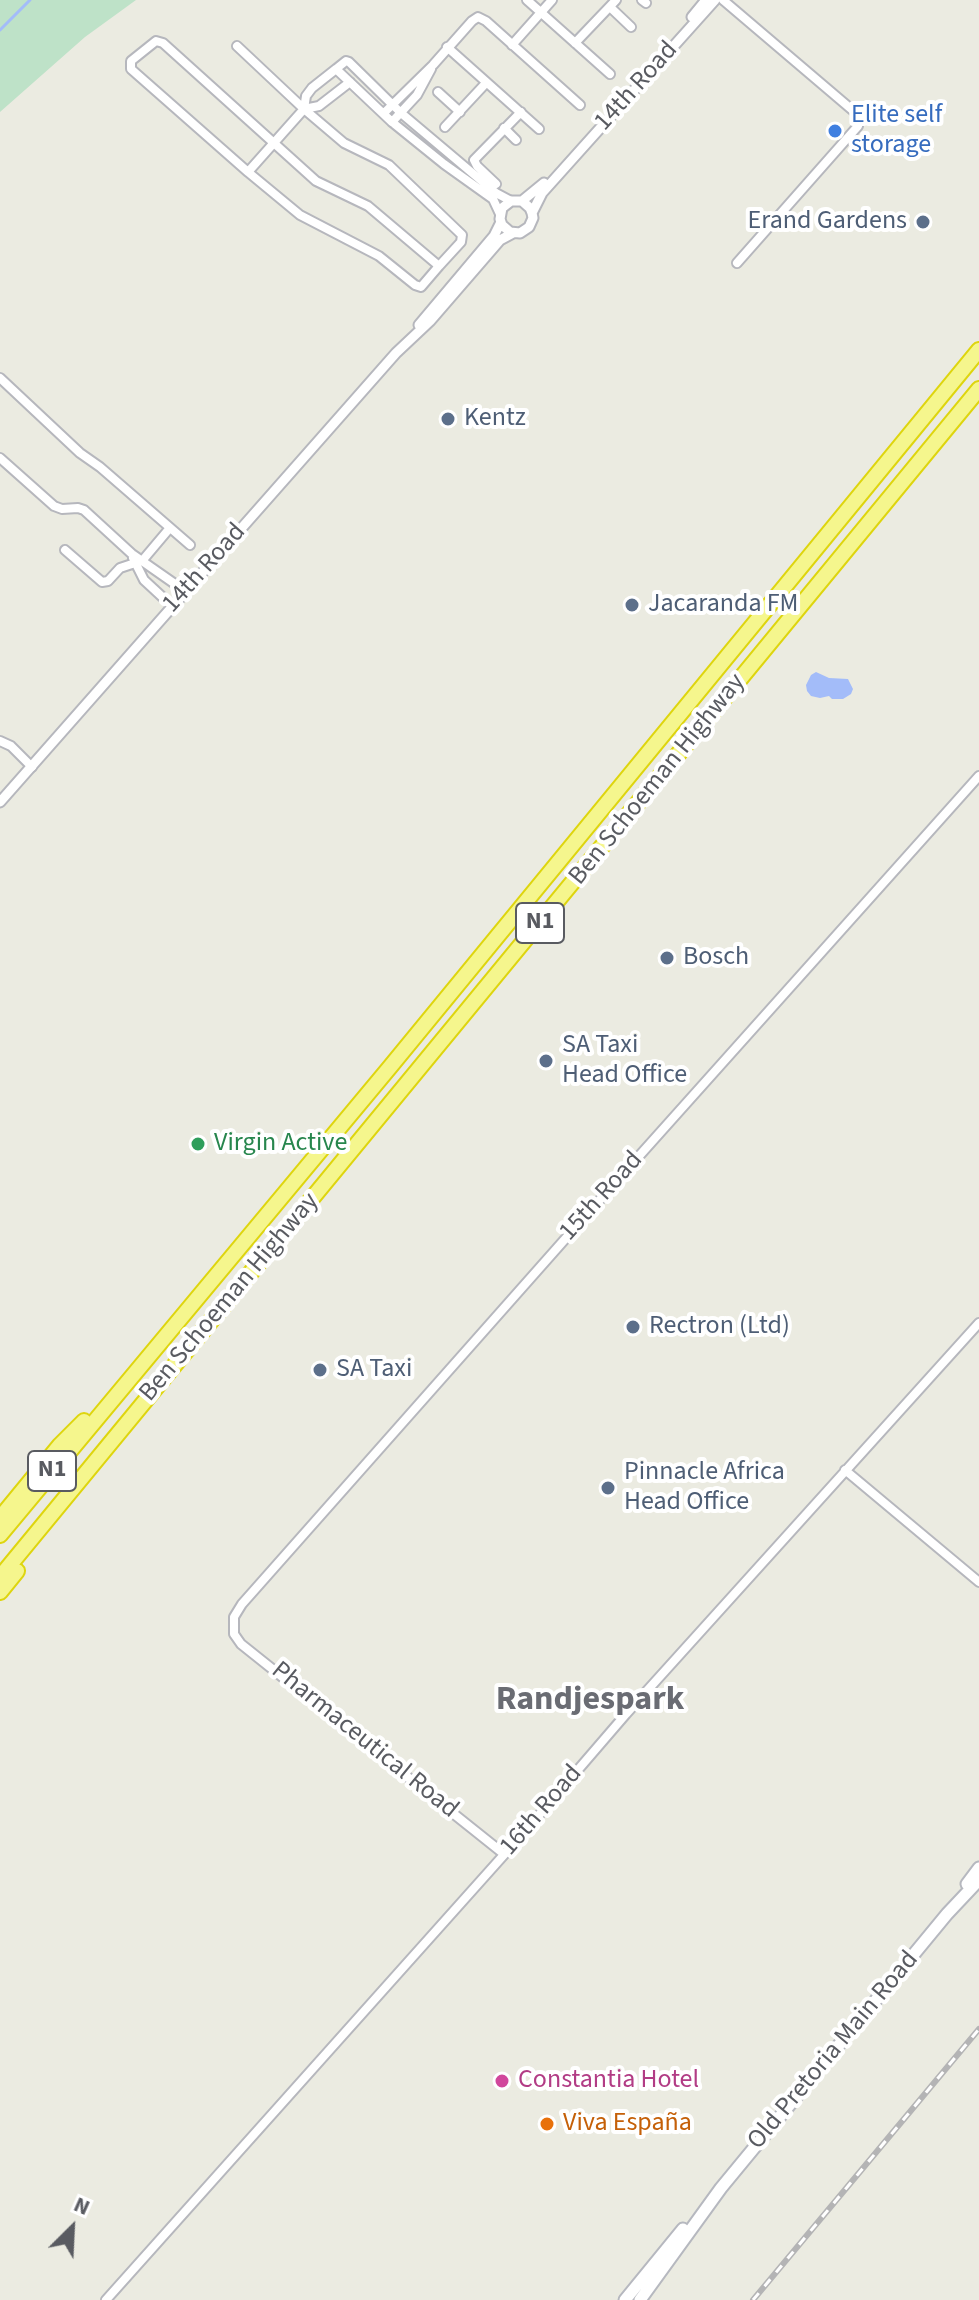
<!DOCTYPE html>
<html>
<head>
<meta charset="utf-8">
<style>
	body { margin:0 }
	#map { position:relative; width:979px; height:2300px; overflow:hidden; background:#ebebe1; font-family:"Source Sans 3",sans-serif }
	canvas { display:block }
	.north { position:absolute; left:32px; top:2188px; width:80px; height:80px; -webkit-text-stroke:6px #fff; paint-order:stroke; rotate:24deg; font-size:22px; font-weight:700; line-height:32px; text-align:center; color:#595b61 }
	.north::after { content:''; display:block; margin:auto; width:28px; height:36px; background:#595b61; clip-path:polygon(50% 0,100% 100%,50% 72%,0 100%) }
</style>
</head>
<body>
<div id="map">
<canvas width="979" height="2300"></canvas>
<div class="north">N</div>
</div>
<script>
const ctx = document.querySelector('canvas').getContext('2d');
ctx.lineJoin = 'round';
function fillPath(path, color) { ctx.fillStyle = color; ctx.fill(path, 'evenodd'); }
const shape = rows => new Path2D(rows.map(r => 'M' + r).join(''));
function stroke(path, color, width, dash) { ctx.strokeStyle = color; ctx.lineWidth = width; ctx.lineCap = dash ? 'butt' : 'round'; ctx.setLineDash(dash || []); ctx.stroke(path); }
function drawText(font, color, halo, rows, align = 'center') {
  ctx.font = font + ' "Source Sans 3",sans-serif'; ctx.lineWidth = 8; ctx.setLineDash([]); ctx.textBaseline = 'middle'; ctx.strokeStyle = halo; ctx.fillStyle = color; for (const [text, x, y, turn = 0] of rows) {
    ctx.save(); ctx.translate(x, y); ctx.rotate((+turn || 0) * Math.PI / 180); ctx.textAlign = isNaN(turn) ? turn : align; if (halo) ctx.strokeText(text, 0, 0); ctx.fillText(text, 0, 0); ctx.restore();
  }
}
fillPath(shape([
	[0,0,136,0,85,37,0,112]
]), '#bee2c8');
fillPath(shape([
	[816,672,829,678,848,679,853,689,851,694,843,699,832,699,829,696,820,698,811,696,807,691,806,685,811,675]
]), '#a3bcf9');
stroke(shape([
	[0,30,30,0]
]), '#a3bcf9', 3);
const minor = shape([
	[527,0,610,74],
	[642,0,646,3],
	[723,0,857,114,859,120,858,126,737,263],
	[610,7,631,27],
	[575,43,616,0],
	[512,45,552,0],
	[237,46,304,109,344,143,389,165,462,235,461,242,439,266,421,287,415,285,379,256,300,215,248,172,131,69,131,61,156,41,163,43,316,181,368,206,439,266],
	[447,47,539,129],
	[336,69,312,88,306,96,304,109,319,106,350,82],
	[438,92,460,112],
	[384,113,433,65,472,21,478,17,486,21,580,105],
	[392,122,417,95,431,69],
	[445,127,486,83],
	[504,128,516,140],
	[248,172,304,109],
	[496,184,477,166,474,160,521,112],
	[500,214,493,199,444,164,392,122,336,69,346,61,349,62,401,113,496,193,511,201],
	[0,378,80,453,100,467,190,545],
	[0,458,54,506,62,509,78,508,84,510,132,554,185,591],
	[65,550,102,582,108,581,120,568,135,563],
	[133,558,144,580,171,605],
	[142,561,169,529],
	[0,741,11,746,32,767],
	[845,1470,979,1582],
	[504,1854,241,1644,234,1634,234,1617,242,1604,589,1212,979,776],
	[106,2300,527,1829,626,1714,979,1323]
]);
const tertiary = shape([
	[692,17,706,0],
	[522,201,544,183],
	[532,213,530,208,522,201,511,201,502,208,500,219,502,225,510,232,520,233,529,227,533,218,532,213,542,193,715,0],
	[419,325,494,236,501,222],
	[0,802,396,353,430,321,500,240,513,233]
]);
const secondary = shape([
	[967,1884,979,1868],
	[625,2300,683,2229],
	[640,2300,721,2188,947,1914,979,1880]
]);
const motorway = shape([
	[0,1518,60,1445,84,1421],
	[0,1535,390,1067,979,350],
	[0,1577,979,389],
	[0,1592,17,1571]
]);
stroke(minor, '#b6b7bd', 12);
stroke(tertiary, '#b6b7bd', 13);
stroke(secondary, '#b6b8bf', 15);
stroke(motorway, '#ded50e', 18);
stroke(minor, '#fff', 8);
stroke(tertiary, '#fff', 9);
stroke(secondary, '#fff', 11);
stroke(motorway, '#f5f68d', 14);
const rail = shape([
	[753,2300,979,2029]
]);
stroke(rail, '#b4b4b5', 6);
stroke(rail, '#fff', 3, [9]);
for (const [x, y, r, color] of [
	[835,131,8,"#3f7fe0"],
	[923,222,8,"#5c6f8a"],
	[448,419,8,"#5c6f8a"],
	[632,605,8,"#5c6f8a"],
	[667,958,8,"#5c6f8a"],
	[546,1061,8,"#5c6f8a"],
	[198,1144,8,"#2e9e5b"],
	[633,1327,8,"#5c6f8a"],
	[320,1370,8,"#5c6f8a"],
	[608,1488,8,"#5c6f8a"],
	[502,2081,8,"#d1479c"],
	[547,2124,8,"#e8710a"]
]) { const dot = new Path2D(); dot.arc(x, y, r, 0, 2 * Math.PI); ctx.fillStyle = color; ctx.fill(dot); stroke(dot, '#fff', 3); }
for (const [x, y, w] of [
	[540,923,48],
	[52,1471,48]
]) { const box = new Path2D(); box.roundRect(x - w / 2, y - 20, w, 40, 6); ctx.fillStyle = '#fff'; ctx.fill(box); stroke(box, '#595b61', 2); }
drawText('bold 24px', '#595b61', null, [
	["N1",540,923],
	["N1",52,1471]
]);
drawText('26px', '#595b61', '#fff', [
	["14th Road",637,87,-48],
	["14th Road",205,569,-48],
	["Ben Schoeman Highway",658,780,-51],
	["15th Road",602,1197,-48],
	["Ben Schoeman Highway",230,1298,-50],
	["Pharmaceutical Road",364,1741,39],
	["16th Road",542,1811,-49],
	["Old Pretoria Main Road",834,2051,-50]
]);
drawText('26px', '#366cbe', '#fff', [
	["Elite self",851,116],
	["storage",851,146]
], 'left');
drawText('26px', '#4e5e75', '#fff', [
	["Erand Gardens",907,222,"right"],
	["Kentz",464,419],
	["Jacaranda FM",648,605],
	["Bosch",683,958],
	["SA Taxi",562,1046],
	["Head Office",562,1076],
	["Rectron (Ltd)",649,1327],
	["SA Taxi",336,1370],
	["Pinnacle Africa",624,1473],
	["Head Office",624,1503]
], 'left');
drawText('26px', '#27864d', '#fff', [
	["Virgin Active",214,1144]
], 'left');
drawText('26px', '#b23c85', '#fff', [
	["Constantia Hotel",518,2081]
], 'left');
drawText('26px', '#c56008', '#fff', [
	["Viva España",563,2124]
], 'left');
drawText('bold 34px', '#6a6c73', '#fff', [
	["Randjespark",590,1702]
]);
</script>
</body>
</html>
